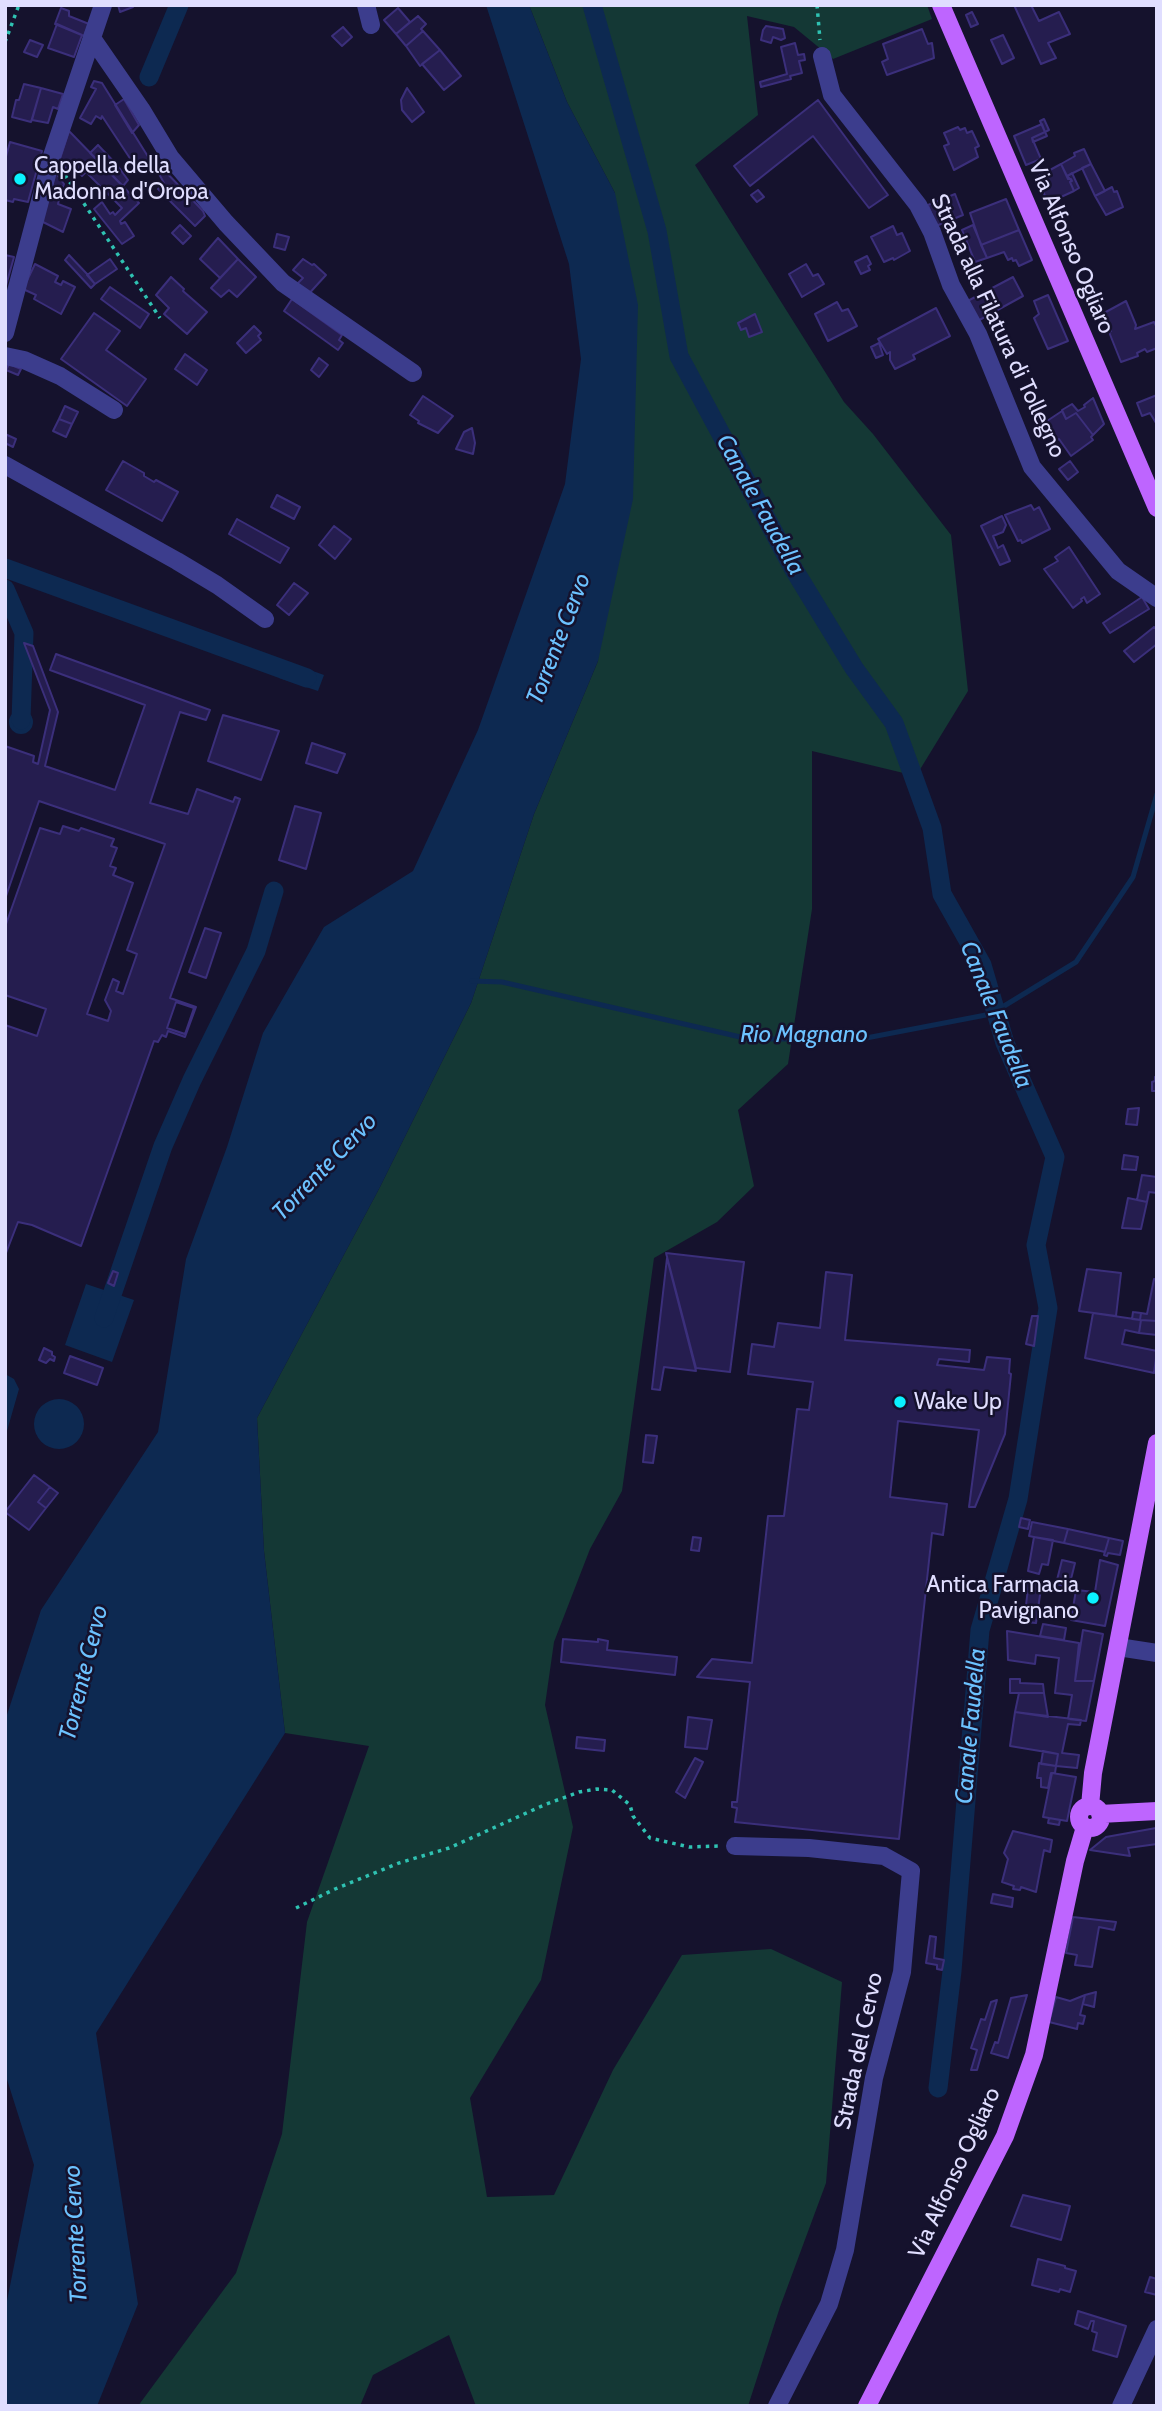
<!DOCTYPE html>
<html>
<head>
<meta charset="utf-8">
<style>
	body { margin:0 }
	#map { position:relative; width:1162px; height:2411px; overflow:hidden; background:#15122d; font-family:Cabin,sans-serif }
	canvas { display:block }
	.frame { position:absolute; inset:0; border:7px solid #e0deff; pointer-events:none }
</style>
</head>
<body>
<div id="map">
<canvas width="1162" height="2411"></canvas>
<div class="frame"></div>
</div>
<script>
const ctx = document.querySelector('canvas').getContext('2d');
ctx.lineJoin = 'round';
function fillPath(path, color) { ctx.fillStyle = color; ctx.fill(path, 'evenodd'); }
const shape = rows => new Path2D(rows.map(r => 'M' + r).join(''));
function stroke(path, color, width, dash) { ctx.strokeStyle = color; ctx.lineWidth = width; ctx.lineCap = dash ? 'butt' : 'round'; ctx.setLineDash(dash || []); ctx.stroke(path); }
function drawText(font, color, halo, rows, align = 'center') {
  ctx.font = font + ' Cabin,sans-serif'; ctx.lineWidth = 5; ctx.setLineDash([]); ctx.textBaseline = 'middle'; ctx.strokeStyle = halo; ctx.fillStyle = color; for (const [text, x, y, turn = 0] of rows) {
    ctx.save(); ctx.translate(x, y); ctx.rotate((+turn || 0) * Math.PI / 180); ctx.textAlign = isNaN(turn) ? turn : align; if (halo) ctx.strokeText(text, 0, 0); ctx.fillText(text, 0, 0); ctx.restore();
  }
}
fillPath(shape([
	[529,5,927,5,932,19,833,59,794,27,747,16,758,115,695,165,844,402,873,434,951,535,968,691,916,776,812,751,812,909,788,1064,738,1110,754,1186,717,1222,654,1258,622,1491,590,1549,554,1642,545,1705,573,1827,541,1980,470,2098,487,2197,554,2195,613,2070,682,1955,771,1949,842,1982,826,2183,780,2307,748,2406,476,2406,449,2335,373,2375,360,2406,138,2406,236,2273,282,2134,307,1922,369,1746,285,1733,264,1551,257,1418,380,1187,471,1003,534,814,598,661,615,193,567,102]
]), '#143835');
fillPath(shape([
	[486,5,529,5,567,102,615,193,638,305,633,499,598,661,534,814,471,1003,380,1187,257,1418,264,1551,285,1733,96,2033,138,2304,97,2406,5,2406,5,2311,34,2165,5,2073,5,1721,41,1610,158,1432,186,1259,227,1147,263,1033,324,927,413,871,478,730,565,484,581,359,569,264],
	[285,661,324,675,318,691,279,678],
	'9 722a12 12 0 1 1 24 0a12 12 0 1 1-24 0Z',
	[86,1284,134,1300,112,1362,65,1345],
	[5,1374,14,1379,19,1389,5,1438],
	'34 1424a25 25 0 1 1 50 0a25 25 0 1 1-50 0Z'
]), '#0d2951');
stroke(shape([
	[472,981,502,982,749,1039,861,1039,991,1014,1076,962,1133,877,1157,794]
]), '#0d2951', 5);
stroke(shape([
	[592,5,657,231,679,356,793,568,854,668,894,723,932,828,942,894,982,965,1005,1043,1055,1157,1036,1245,1048,1308,1018,1499,980,1630,952,1971,938,2088],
	[149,77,179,5],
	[5,568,307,678],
	[5,589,24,633,21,720],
	[104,1318,163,1146,192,1080,256,951,274,891]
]), '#0d2951', 19);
const building = shape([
	[118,5,132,5,133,7,120,12,118,5],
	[1014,5,1031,5,1039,21,1059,12,1070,34,1048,43,1056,58,1041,64,1014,5],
	[61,8,69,11,69,16,89,24,84,36,55,24,61,8],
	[398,8,410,22,396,34,384,20,398,8],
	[972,12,978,24,971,27,966,15,972,12],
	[418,16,426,24,421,29,423,31,406,46,396,34,418,16],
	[57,24,82,35,74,57,48,48,57,24],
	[766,26,783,29,785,38,781,40,773,37,771,43,761,40,763,30,766,26],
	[343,27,352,37,342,46,332,36,343,27],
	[922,29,928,44,932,43,934,58,887,75,882,62,888,59,883,44,922,29],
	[423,31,440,50,420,66,406,46,423,31],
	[1003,35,1014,58,1002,64,991,40,1003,35],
	[30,40,43,45,37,57,24,52,30,40],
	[795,43,798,55,804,54,805,60,799,61,802,73,790,76,791,79,761,87,760,82,787,74,781,47,795,43],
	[440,50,461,76,444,90,422,64,440,50],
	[94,81,102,83,152,163,139,172,102,116,101,119,96,116,91,124,80,118,96,89,91,87,94,81],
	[24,84,41,88,31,122,12,117,16,100,19,100,24,84],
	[41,88,63,94,58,109,53,107,48,123,32,120,41,88],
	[407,88,424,112,412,122,402,110,401,100,407,88],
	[124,99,139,125,132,133,115,105,124,99],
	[818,100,888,195,869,208,813,136,750,186,734,166,818,100],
	[1044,119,1049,130,1045,132,1040,121,1044,119],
	[1042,124,1045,132,1032,138,1041,159,1026,165,1014,136,1042,124],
	[958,127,960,130,965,128,967,133,972,131,979,146,975,148,978,157,954,170,944,146,949,144,944,133,958,127],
	[69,131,139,203,120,221,121,224,125,222,134,236,122,244,94,209,102,202,110,214,113,212,115,215,122,208,86,172,82,176,76,170,72,174,59,162,69,131],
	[1045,132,1047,136,1033,142,1032,138,1045,132],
	[10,142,42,151,28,202,14,199,13,202,5,200,5,160,10,142],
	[98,145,117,165,128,180,123,186,90,153,98,145],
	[1084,149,1091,164,1067,176,1061,164,1075,156,1074,153,1084,149],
	[1061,164,1068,179,1071,179,1072,181,1070,182,1074,191,1048,203,1037,177,1061,164],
	[1091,164,1105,191,1095,196,1082,168,1091,164],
	[53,169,64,184,60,195,63,196,62,199,59,199,58,204,71,209,63,232,39,220,53,169],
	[163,169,203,211,205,216,195,226,158,189,164,183,159,174,163,169],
	[1072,173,1079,188,1074,191,1070,182,1072,181,1067,176,1072,173],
	[1112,187,1114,192,1117,191,1123,207,1106,215,1095,196,1112,187],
	[758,190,764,197,757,202,751,195,758,190],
	[955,194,963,215,936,226,928,205,955,194],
	[1006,199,1019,230,981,245,970,213,1006,199],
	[180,225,191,236,183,244,172,233,180,225],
	[973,225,987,258,975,262,962,230,973,225],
	[893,226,897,235,902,233,910,251,894,260,893,258,884,262,871,237,893,226],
	[1019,230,1032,260,1019,266,1016,260,1013,261,1012,258,1008,260,1004,252,987,258,981,245,1019,230],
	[277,234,289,237,285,250,274,247,277,234],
	[218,238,238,259,220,278,200,259,218,238],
	[5,255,14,257,5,289,5,255],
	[69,255,88,275,95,284,91,288,65,260,69,255],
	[867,256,871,264,868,266,870,270,861,274,855,262,867,256],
	[110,259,117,269,95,284,87,275,110,259],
	[238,259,256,277,237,297,229,290,221,297,211,288,238,259],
	[303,259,312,265,314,264,326,275,305,298,294,287,303,278,293,270,303,259],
	[35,264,58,276,55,282,61,285,63,281,75,287,61,314,34,299,36,295,23,289,35,264],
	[806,264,813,276,818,274,824,284,802,297,789,274,806,264],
	[171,277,184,289,183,291,207,312,187,334,164,314,169,308,156,295,171,277],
	[1013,277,1023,296,974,323,962,304,1013,277],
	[110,287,149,314,140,328,101,299,110,287],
	[1048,295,1068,341,1048,349,1034,318,1039,314,1034,301,1048,295],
	[292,299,342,335,339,340,343,343,338,350,284,311,292,299],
	[1126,301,1136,325,1135,329,1154,322,1157,328,1157,348,1147,352,1145,349,1137,353,1138,356,1121,362,1109,332,1111,331,1104,313,1126,301],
	[837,302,842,311,848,309,857,326,828,341,815,314,837,302],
	[936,308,950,336,913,355,915,359,895,369,890,360,890,352,887,354,878,339,936,308],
	[94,313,120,331,106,350,146,379,127,406,61,359,94,313],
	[755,314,762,332,749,337,746,328,741,330,738,323,755,314],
	[254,326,261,333,258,336,261,340,246,353,237,343,254,326],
	[879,343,883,355,876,358,871,347,879,343],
	[185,354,207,370,197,385,175,369,185,354],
	[319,358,328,365,319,377,311,370,319,358],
	[9,364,21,369,18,375,6,370,9,364],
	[1157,395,1157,423,1156,423,1150,413,1142,416,1137,403,1157,395],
	[423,396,453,416,438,433,418,423,419,421,410,415,423,396],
	[1093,398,1104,424,1093,435,1076,413,1066,419,1062,410,1072,404,1078,411,1085,407,1084,405,1093,398],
	[65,406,78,412,72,424,59,419,65,406],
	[1062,411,1066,419,1076,413,1093,435,1091,437,1093,440,1071,456,1059,439,1056,441,1044,423,1062,411],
	[59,419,72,424,66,437,53,431,59,419],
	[472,428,475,443,473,454,456,449,464,432,472,428],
	[5,434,16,439,13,447,5,443,5,434],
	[123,461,144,473,144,476,154,482,156,480,178,492,162,521,106,490,123,461],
	[1070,461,1078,472,1068,480,1059,469,1070,461],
	[277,495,300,507,294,519,271,507,277,495],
	[1031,505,1034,510,1039,507,1050,529,1022,543,1021,540,1018,541,1005,515,1031,505],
	[1002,516,1006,525,1003,532,993,536,998,548,1003,545,1010,561,1000,565,981,526,1002,516],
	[237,519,289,548,280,563,229,534,237,519],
	[334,526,351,539,335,559,319,545,334,526],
	[1069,547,1100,594,1087,603,1084,597,1081,599,1082,601,1073,608,1044,569,1058,561,1055,557,1069,547],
	[294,583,308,593,289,615,277,605,294,583],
	[1142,597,1149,609,1110,633,1103,623,1142,597],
	[1154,627,1157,630,1157,644,1134,662,1124,651,1154,627],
	[24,643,33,646,58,712,45,766,115,790,145,705,50,670,56,654,210,710,206,720,180,712,150,803,188,814,197,789,233,802,235,797,240,799,170,998,196,1007,185,1037,168,1031,166,1037,162,1035,158,1042,154,1041,81,1246,32,1225,18,1222,6,1253,5,1025,37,1036,46,1009,5,995,5,927,40,828,60,834,63,826,79,831,81,828,114,839,111,846,117,848,110,866,116,868,113,875,133,883,87,1014,108,1021,111,1011,105,1000,113,979,119,982,116,991,123,994,137,954,127,950,165,844,39,801,5,899,5,746,34,756,33,762,38,764,50,710,24,643],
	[223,715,279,731,261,780,208,761,223,715],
	[312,743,345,754,337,773,306,763,312,743],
	[295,806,321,813,306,869,279,860,295,806],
	[205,928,221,933,206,978,189,972,205,928],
	[176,1002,194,1008,185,1034,167,1028,176,1002],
	[1157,1076,1157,1091,1152,1091,1152,1082,1155,1081,1155,1077,1157,1076],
	[1139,1108,1137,1125,1126,1124,1128,1109,1139,1108],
	[1124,1155,1138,1157,1136,1170,1122,1169,1124,1155],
	[1142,1175,1157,1177,1157,1193,1149,1192,1147,1202,1137,1200,1142,1175],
	[1128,1198,1147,1202,1141,1229,1122,1228,1128,1198],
	[666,1253,744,1262,730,1372,696,1368,666,1253],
	[667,1258,696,1371,664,1367,660,1390,652,1389,667,1258],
	[1087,1269,1121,1273,1116,1316,1079,1311,1087,1269],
	[113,1271,118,1273,114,1286,108,1283,113,1271],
	[826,1272,852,1275,845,1340,970,1350,969,1362,939,1359,937,1365,984,1370,987,1357,1010,1359,1009,1373,1011,1374,1005,1434,975,1507,969,1507,979,1430,898,1421,890,1497,947,1504,943,1535,932,1533,899,1839,735,1822,737,1808,732,1807,732,1802,737,1802,750,1682,697,1677,712,1659,752,1663,768,1516,784,1516,797,1409,809,1410,813,1382,748,1374,752,1344,774,1347,778,1323,820,1328,826,1272],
	[1154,1279,1157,1280,1157,1321,1140,1320,1141,1313,1147,1314,1154,1279],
	[1133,1312,1141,1313,1140,1320,1132,1319,1133,1312],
	[1093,1313,1141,1320,1139,1333,1125,1330,1122,1344,1157,1351,1154,1373,1085,1358,1093,1313],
	[1032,1316,1038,1316,1034,1346,1026,1344,1032,1316],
	[1141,1320,1157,1321,1157,1335,1139,1333,1141,1320],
	[44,1348,52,1352,52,1355,55,1357,54,1361,50,1359,46,1363,39,1360,44,1348],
	[70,1356,103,1368,97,1385,64,1373,70,1356],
	[646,1435,657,1436,653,1463,643,1462,646,1435],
	[34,1475,50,1487,38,1502,46,1508,29,1530,5,1512,34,1475],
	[50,1487,58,1493,46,1508,38,1502,50,1487],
	[1021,1518,1030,1520,1028,1529,1019,1527,1021,1518],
	[1032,1522,1068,1529,1064,1543,1029,1536,1032,1522],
	[1068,1529,1109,1538,1105,1552,1064,1543,1068,1529],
	[693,1537,701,1538,699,1551,691,1550,693,1537],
	[1034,1537,1053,1540,1048,1565,1042,1564,1039,1574,1028,1571,1034,1537],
	[1109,1538,1123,1541,1120,1555,1108,1553,1107,1556,1104,1555,1109,1538],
	[1062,1560,1075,1563,1069,1587,1056,1584,1062,1560],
	[1100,1560,1118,1565,1105,1626,1071,1620,1076,1590,1095,1592,1100,1560],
	[1029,1580,1042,1581,1036,1623,1024,1622,1029,1580],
	[1043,1624,1066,1628,1064,1640,1040,1636,1043,1624],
	[1083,1630,1103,1634,1094,1681,1075,1681,1083,1630],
	[1007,1631,1079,1643,1075,1681,1094,1681,1086,1721,1068,1719,1072,1695,1055,1693,1059,1658,1036,1655,1035,1664,1008,1660,1007,1631],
	[563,1639,598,1642,598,1639,608,1641,607,1650,677,1657,675,1675,561,1662,563,1639],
	[1010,1679,1020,1679,1020,1683,1043,1684,1044,1693,1010,1693,1010,1679],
	[1019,1693,1044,1693,1048,1717,1015,1712,1019,1693],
	[1015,1712,1081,1720,1080,1725,1068,1724,1062,1753,1079,1755,1077,1768,1056,1766,1058,1754,1010,1746,1015,1712],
	[688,1717,712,1720,707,1749,685,1747,688,1717],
	[577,1737,605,1740,604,1751,576,1748,577,1737],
	[1043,1751,1058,1754,1056,1766,1041,1764,1043,1751],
	[695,1758,703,1762,685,1798,676,1792,695,1758],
	[1039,1763,1056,1766,1055,1773,1051,1773,1048,1788,1041,1787,1041,1778,1037,1778,1039,1763],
	[1052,1773,1076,1777,1067,1821,1043,1817,1052,1773],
	[1049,1818,1060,1820,1059,1825,1048,1823,1049,1818],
	[1156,1828,1157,1844,1128,1848,1130,1856,1090,1850,1106,1837,1156,1828],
	[1013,1831,1052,1840,1050,1852,1044,1850,1036,1892,1021,1887,1020,1890,1013,1889,1014,1886,1002,1882,1008,1859,1004,1853,1013,1831],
	[993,1894,1013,1898,1012,1907,991,1903,993,1894],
	[1073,1917,1116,1922,1114,1930,1099,1927,1092,1967,1075,1965,1077,1955,1066,1953,1073,1917],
	[930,1936,936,1937,934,1958,944,1960,942,1970,937,1969,937,1965,926,1963,930,1936],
	[1096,1992,1094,2007,1083,2004,1085,1995,1096,1992],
	[1027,1995,1008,2058,991,2053,995,2042,998,2043,1011,1998,1027,1995],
	[1085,1995,1080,2015,1085,2016,1083,2024,1078,2023,1077,2029,1049,2022,1056,1997,1070,2001,1085,1995],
	[997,2000,977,2070,971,2070,977,2050,971,2048,981,2019,985,2020,991,2002,997,2000],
	[1023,2195,1070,2206,1061,2240,1011,2226,1023,2195],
	[1038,2259,1065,2266,1065,2268,1076,2271,1070,2292,1060,2289,1059,2292,1032,2285,1038,2259],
	[1150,2277,1157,2279,1157,2295,1145,2292,1150,2277],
	[1078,2311,1126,2326,1117,2357,1093,2350,1097,2333,1092,2331,1094,2321,1091,2321,1088,2329,1075,2324,1078,2311]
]);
fillPath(building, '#251d4f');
stroke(building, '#3b2f7b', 2);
stroke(shape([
	[817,5,820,40],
	[5,42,19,5],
	[65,175,160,318],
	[296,1908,335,1889,399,1863,449,1848,544,1805,579,1792,597,1789,612,1790,630,1805,633,1816,650,1838,689,1847,719,1846]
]), '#2fc2b2', 3.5, [3.5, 5]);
stroke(shape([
	[366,5,371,25],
	[92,38,141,109,170,157,226,223,283,283,413,373],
	[822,56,832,95,918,205,932,232,951,285,978,334,1032,467,1118,571,1157,598],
	[5,333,52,156,103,5],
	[5,356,24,360,60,376,114,410],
	[5,465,177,561,217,585,265,619],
	[1118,1647,1157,1653],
	[735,1846,809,1848,884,1856,911,1871,902,1972,874,2078,845,2250,829,2304,777,2406],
	[1121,2406,1157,2329]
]), '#3c3d8d', 18);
stroke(shape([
	[941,5,1157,508],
	[1090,1806,1093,1773,1157,1443],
	'1079 1817a11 11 0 1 1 22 0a11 11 0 1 1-22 0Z',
	[1100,1814,1157,1811],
	[867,2406,1005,2136,1034,2055,1075,1861,1085,1827]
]), '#be65ff', 18);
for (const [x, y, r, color] of [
	[20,179,7,"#0af2ff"],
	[900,1402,7,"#0af2ff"],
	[1093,1598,7,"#0af2ff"]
]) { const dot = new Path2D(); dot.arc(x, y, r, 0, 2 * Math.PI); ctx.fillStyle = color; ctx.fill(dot); stroke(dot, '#15122d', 2.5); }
drawText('23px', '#e0deff', '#15122d', [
	["Cappella della",34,166],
	["Madonna d'Oropa",34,192],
	["Wake Up",914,1402],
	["Antica Farmacia",1079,1585,"right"],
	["Pavignano",1079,1611,"right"]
], 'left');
drawText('23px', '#e0deff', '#15122d', [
	["Via Alfonso Ogliaro",1071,247,67],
	["Strada alla Filatura di Tollegno",998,326,65],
	["Strada del Cervo",859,2051,-78],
	["Via Alfonso Ogliaro",955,2173,-65]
]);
drawText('italic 24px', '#6cc2ff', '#15122d', [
	["Canale Faudella",760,505,61],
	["Torrente Cervo",559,639,-69],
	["Canale Faudella",996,1015,68],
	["Rio Magnano",804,1035],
	["Torrente Cervo",325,1167,-46],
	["Torrente Cervo",84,1673,-76],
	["Canale Faudella",971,1726,-85],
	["Torrente Cervo",76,2234,-93]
]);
</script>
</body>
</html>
